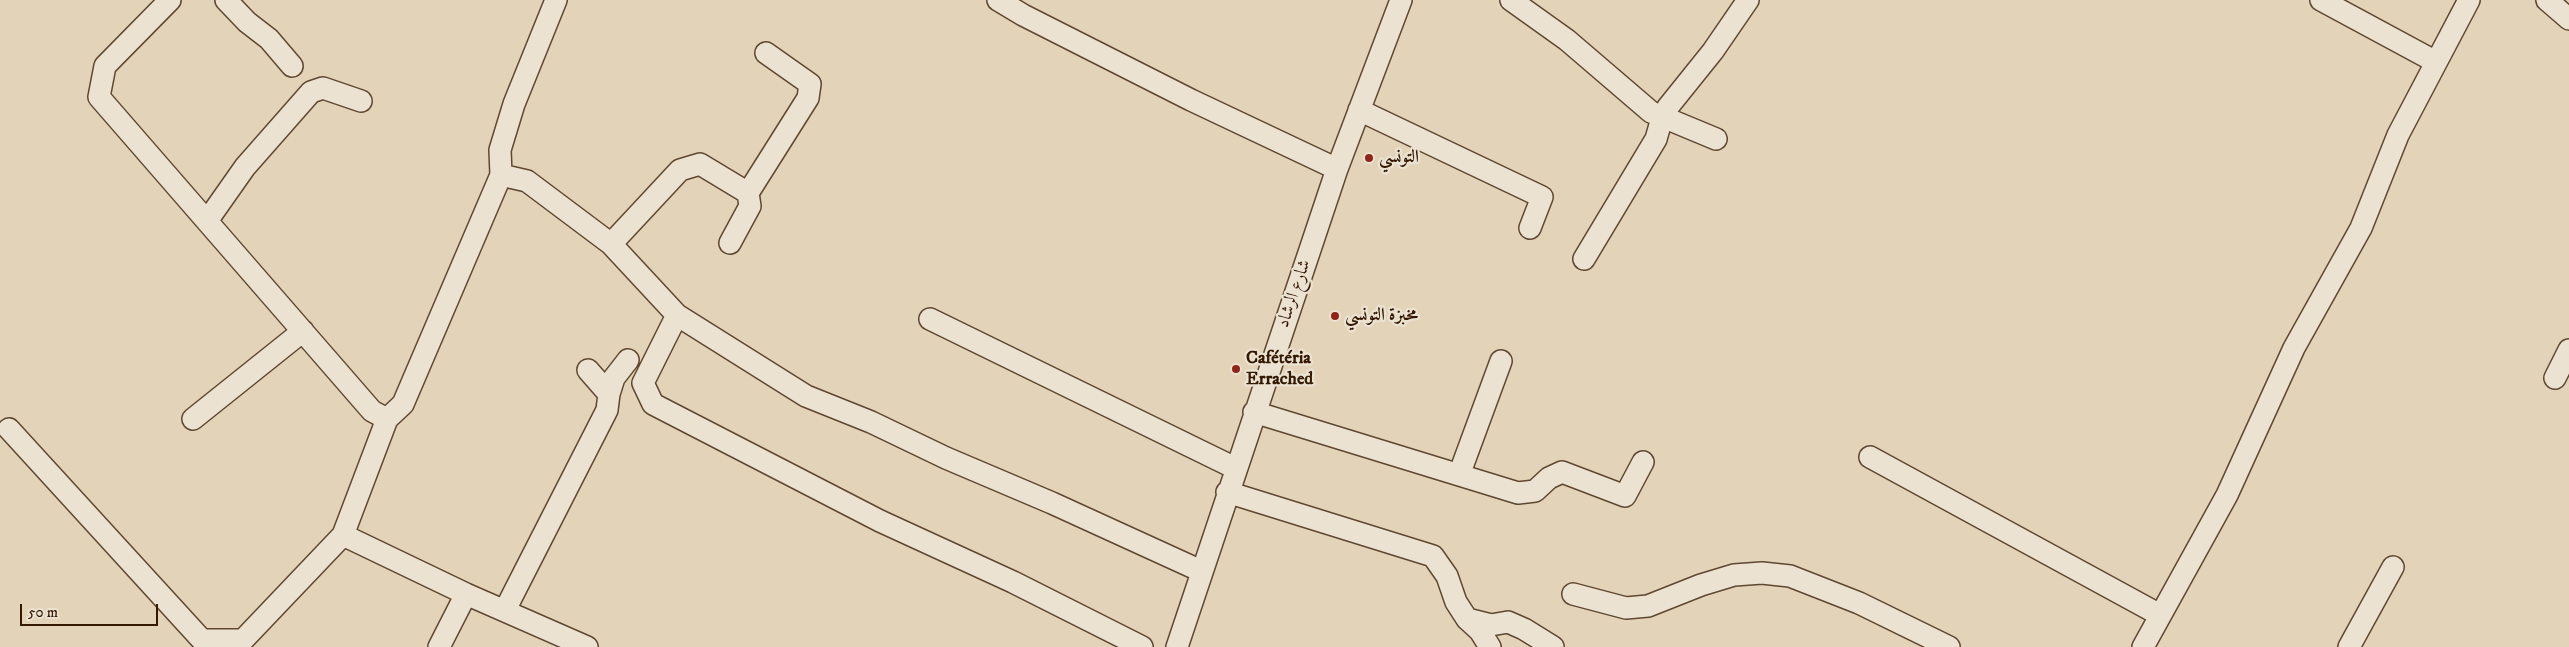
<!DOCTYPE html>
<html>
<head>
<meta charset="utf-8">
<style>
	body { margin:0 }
	#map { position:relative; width:2569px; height:647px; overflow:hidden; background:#e2d3b9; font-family:"IM FELL DW Pica",serif }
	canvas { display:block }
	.scale { position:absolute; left:20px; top:604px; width:138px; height:22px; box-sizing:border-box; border:2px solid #331802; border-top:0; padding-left:6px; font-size:15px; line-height:18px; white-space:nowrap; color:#331802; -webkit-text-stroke:4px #ece2d2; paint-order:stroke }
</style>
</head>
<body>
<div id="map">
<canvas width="2569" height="647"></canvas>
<div class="scale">50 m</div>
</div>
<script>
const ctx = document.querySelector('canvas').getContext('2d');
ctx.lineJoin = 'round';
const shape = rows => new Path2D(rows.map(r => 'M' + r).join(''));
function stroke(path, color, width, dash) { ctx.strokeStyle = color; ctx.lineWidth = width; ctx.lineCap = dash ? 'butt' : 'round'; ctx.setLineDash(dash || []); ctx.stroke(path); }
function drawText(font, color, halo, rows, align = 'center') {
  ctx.font = font + ' "IM FELL DW Pica",Amiri,serif'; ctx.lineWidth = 4.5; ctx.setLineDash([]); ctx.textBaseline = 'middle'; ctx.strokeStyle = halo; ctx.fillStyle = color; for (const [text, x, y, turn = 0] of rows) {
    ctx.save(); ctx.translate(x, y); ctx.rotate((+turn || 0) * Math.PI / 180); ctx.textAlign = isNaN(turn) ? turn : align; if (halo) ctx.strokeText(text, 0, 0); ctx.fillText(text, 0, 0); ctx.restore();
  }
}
const minor = shape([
	[170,0,105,66,99,97,372,411,387,419,343,535,466,594,587,647],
	[226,0,247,22,269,39,292,66],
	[998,0,1023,15,1191,100,1337,169],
	[1511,0,1567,40,1651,112,1716,139],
	[2321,0,2436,62],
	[2547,0,2569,19],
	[1359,110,1542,197,1530,228],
	[501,175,527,181,611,244,677,315,643,383,653,404,880,521,1013,582,1142,647],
	[207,221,245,167,311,92,323,88,361,101],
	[730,243,750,206,748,193],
	[611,244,680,170,700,164,748,193,808,98,810,84,766,53],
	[1584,259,1656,139,1662,118,1668,107,1713,51,1748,0],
	[677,315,806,396,871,422,946,458,1052,503,1201,571],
	[930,319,1235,468],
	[2555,378,2569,350],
	[609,394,614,378,628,360],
	[1254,412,1518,493,1535,491,1549,478,1562,472,1625,496,1643,462],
	[193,419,303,331],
	[387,419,403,404,501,175,500,150,514,104,556,0],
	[9,429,202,640,243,640,343,535],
	[1870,457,2160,615],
	[1459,475,1501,361],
	[1227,492,1433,556,1447,576,1456,602,1467,619,1480,631,1490,647],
	[1573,594,1626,608,1648,606,1701,585,1734,575,1762,573,1790,576,1859,603,1949,647],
	[505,610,607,410,609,394,588,370],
	[1467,619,1491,625,1508,622,1524,629,1553,647],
	[439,647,466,594],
	[1177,647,1337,169,1401,0],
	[2143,647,2227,495,2294,348,2361,228,2398,135,2469,0],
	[2349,647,2393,567]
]);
stroke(minor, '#5f4730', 24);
stroke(minor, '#ece2d2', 21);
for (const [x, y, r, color] of [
	[1369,158,5,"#8f2418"],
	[1335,316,5,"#8f2418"],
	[1236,369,5,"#8f2418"]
]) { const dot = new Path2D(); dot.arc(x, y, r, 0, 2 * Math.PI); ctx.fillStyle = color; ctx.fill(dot); stroke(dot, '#ece2d2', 2); }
drawText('bold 18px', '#331802', '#ece2d2', [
	["التونسي",1379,158],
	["مخبزة التونسي",1345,316],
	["Cafétéria",1246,359],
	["Errached",1246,380]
], 'left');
drawText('18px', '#331802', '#ece2d2', [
	["شارع الرشاد",1295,294,-71]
]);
</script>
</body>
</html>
